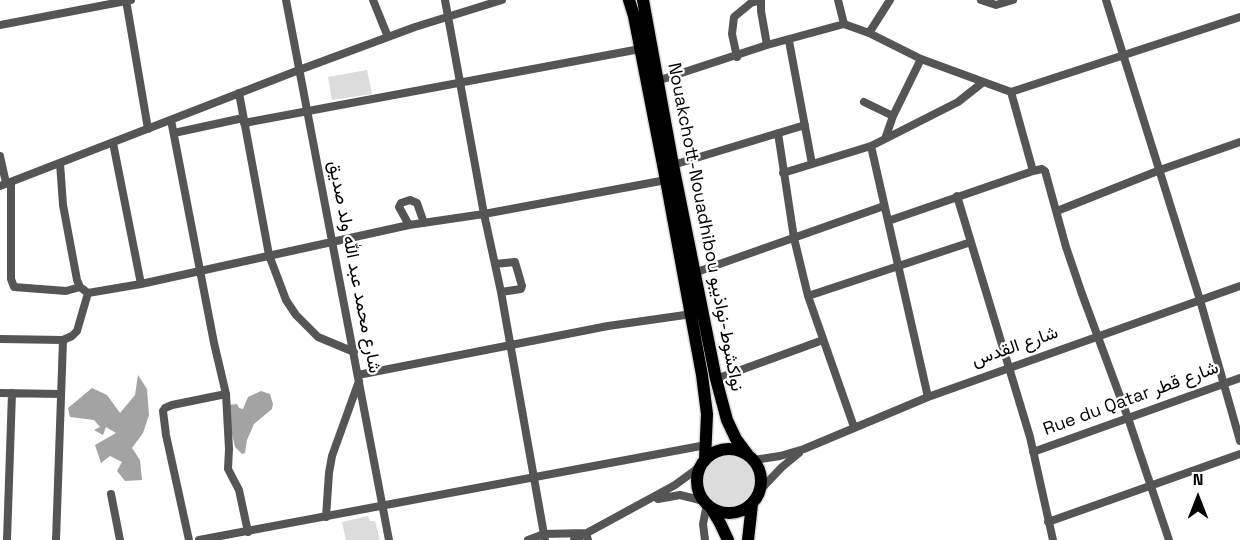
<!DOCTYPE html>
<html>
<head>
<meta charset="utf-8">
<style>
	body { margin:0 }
	#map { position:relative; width:1240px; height:540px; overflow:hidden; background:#fff; font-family:"Space Grotesk",sans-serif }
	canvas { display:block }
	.north { position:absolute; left:1168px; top:468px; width:60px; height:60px; -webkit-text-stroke:4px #fff; paint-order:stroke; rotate:0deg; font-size:16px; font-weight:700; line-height:24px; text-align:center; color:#000 }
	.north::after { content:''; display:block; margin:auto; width:21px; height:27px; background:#000; clip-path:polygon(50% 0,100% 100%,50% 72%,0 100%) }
</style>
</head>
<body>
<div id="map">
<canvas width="1240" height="540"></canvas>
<div class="north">N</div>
</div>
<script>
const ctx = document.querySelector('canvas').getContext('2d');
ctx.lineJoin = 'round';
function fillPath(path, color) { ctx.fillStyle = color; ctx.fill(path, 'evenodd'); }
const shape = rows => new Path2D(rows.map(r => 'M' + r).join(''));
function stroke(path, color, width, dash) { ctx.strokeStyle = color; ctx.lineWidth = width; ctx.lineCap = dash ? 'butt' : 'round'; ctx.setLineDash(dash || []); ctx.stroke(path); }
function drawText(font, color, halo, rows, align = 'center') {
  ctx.font = font + ' "Space Grotesk",Vazirmatn,sans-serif'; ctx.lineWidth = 4.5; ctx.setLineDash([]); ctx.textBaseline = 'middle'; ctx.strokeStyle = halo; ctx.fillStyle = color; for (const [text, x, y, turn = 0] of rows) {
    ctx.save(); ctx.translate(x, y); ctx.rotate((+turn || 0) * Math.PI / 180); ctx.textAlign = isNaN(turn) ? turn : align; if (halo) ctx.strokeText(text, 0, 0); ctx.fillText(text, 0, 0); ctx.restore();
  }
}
fillPath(shape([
	[367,70,372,94,332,100,328,77],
	'701 481a30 30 0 1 1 60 0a30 30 0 1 1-60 0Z',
	[368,516,370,521,375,521,380,540,346,540,342,522]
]), '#dcdcdc');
fillPath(shape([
	[138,375,147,389,149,415,143,433,132,448,140,460,142,480,125,481,117,471,122,462,110,456,101,463,95,445,116,433,106,427,103,435,94,430,100,427,94,420,70,417,68,408,92,388,107,395,120,413,135,395],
	[261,391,270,394,273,404,272,409,254,424,247,440,245,453,242,454,235,447,227,412,228,405,237,404,239,408,243,409,248,397]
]), '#a3a3a3');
const highway = shape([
	[629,0,634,16,666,180,702,375,707,414,705,460],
	[643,0,673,165,716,379,727,420,736,439,748,455],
	'697 481a32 32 0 1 1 64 0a32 32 0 1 1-64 0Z',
	[711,508,720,523,728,540],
	[748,540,752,504]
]);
stroke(highway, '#dbdbdb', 15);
stroke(shape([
	[126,0,148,129],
	[286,0,389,540],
	[373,0,388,37],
	[445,0,484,214,501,292,545,540],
	[761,0,761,11,767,45],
	[838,0,844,24],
	[981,0,996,5,1013,0],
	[1106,0,1200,300,1240,441],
	[0,25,131,0],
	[869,33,890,0],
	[789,41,812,164],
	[737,57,732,34,734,17,751,3,761,0],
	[657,81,767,45,844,24,869,33,921,59,1011,92,1240,17],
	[1011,92,1033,171],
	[239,93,269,255,286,300,296,315,318,337,354,352],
	[864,102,893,116],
	[171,120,214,343,226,394,229,449,228,469,239,490,248,532],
	[244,123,640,49],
	[174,133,243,118],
	[778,133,794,238,808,296,854,427],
	[885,139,893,116,921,59],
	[113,143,141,284],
	[871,146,928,397],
	[0,156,6,183],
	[60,163,63,205,77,280,80,287,88,293,141,284,409,225,484,214,666,180],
	[673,165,805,125],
	[783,173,871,146,885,139,958,102,982,83],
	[11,182,11,279,14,287,66,291,80,287],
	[0,186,299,70,415,27,502,0],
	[957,196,1030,437,1053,540],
	[1057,211,1160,170,1240,142],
	[888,221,1033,171,1042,169,1045,171,1066,247,1082,294,1128,418,1169,540],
	[409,225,399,207,401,203,410,200,417,203,424,223],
	[495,264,515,262,522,286,521,289,501,292],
	[694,273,884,206],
	[808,296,971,242],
	[0,339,63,340,72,336,77,331,88,293],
	[358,375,608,326,692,314],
	[716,379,823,340],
	[0,393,61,394],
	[1033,452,1240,378],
	[754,460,780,456,804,449,928,397,1240,286],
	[761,489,782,467,799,453],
	[111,494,120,540],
	[658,499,680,495,704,501],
	[326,517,329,473,332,456,359,381],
	[1048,522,1240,454],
	[7,540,12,393],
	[56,540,63,340],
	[189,540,166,435,163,411,165,408,172,405,226,394],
	[199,540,706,445],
	[528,540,544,534,586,533,588,540],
	[574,540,675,485,701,466],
	[705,540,703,524,707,504]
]), '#555', 8);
stroke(highway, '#000', 12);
drawText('18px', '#000', '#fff', [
	["Nouakchott-Nouadhibou نواكشوط-نواذيبو",705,227,79],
	["شارع محمد عبد الله ولد صديق",354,267,79],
	["شارع القدس",1015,347,-19],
	["Rue du Qatar شارع قطر",1131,399,-20]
]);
</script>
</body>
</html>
